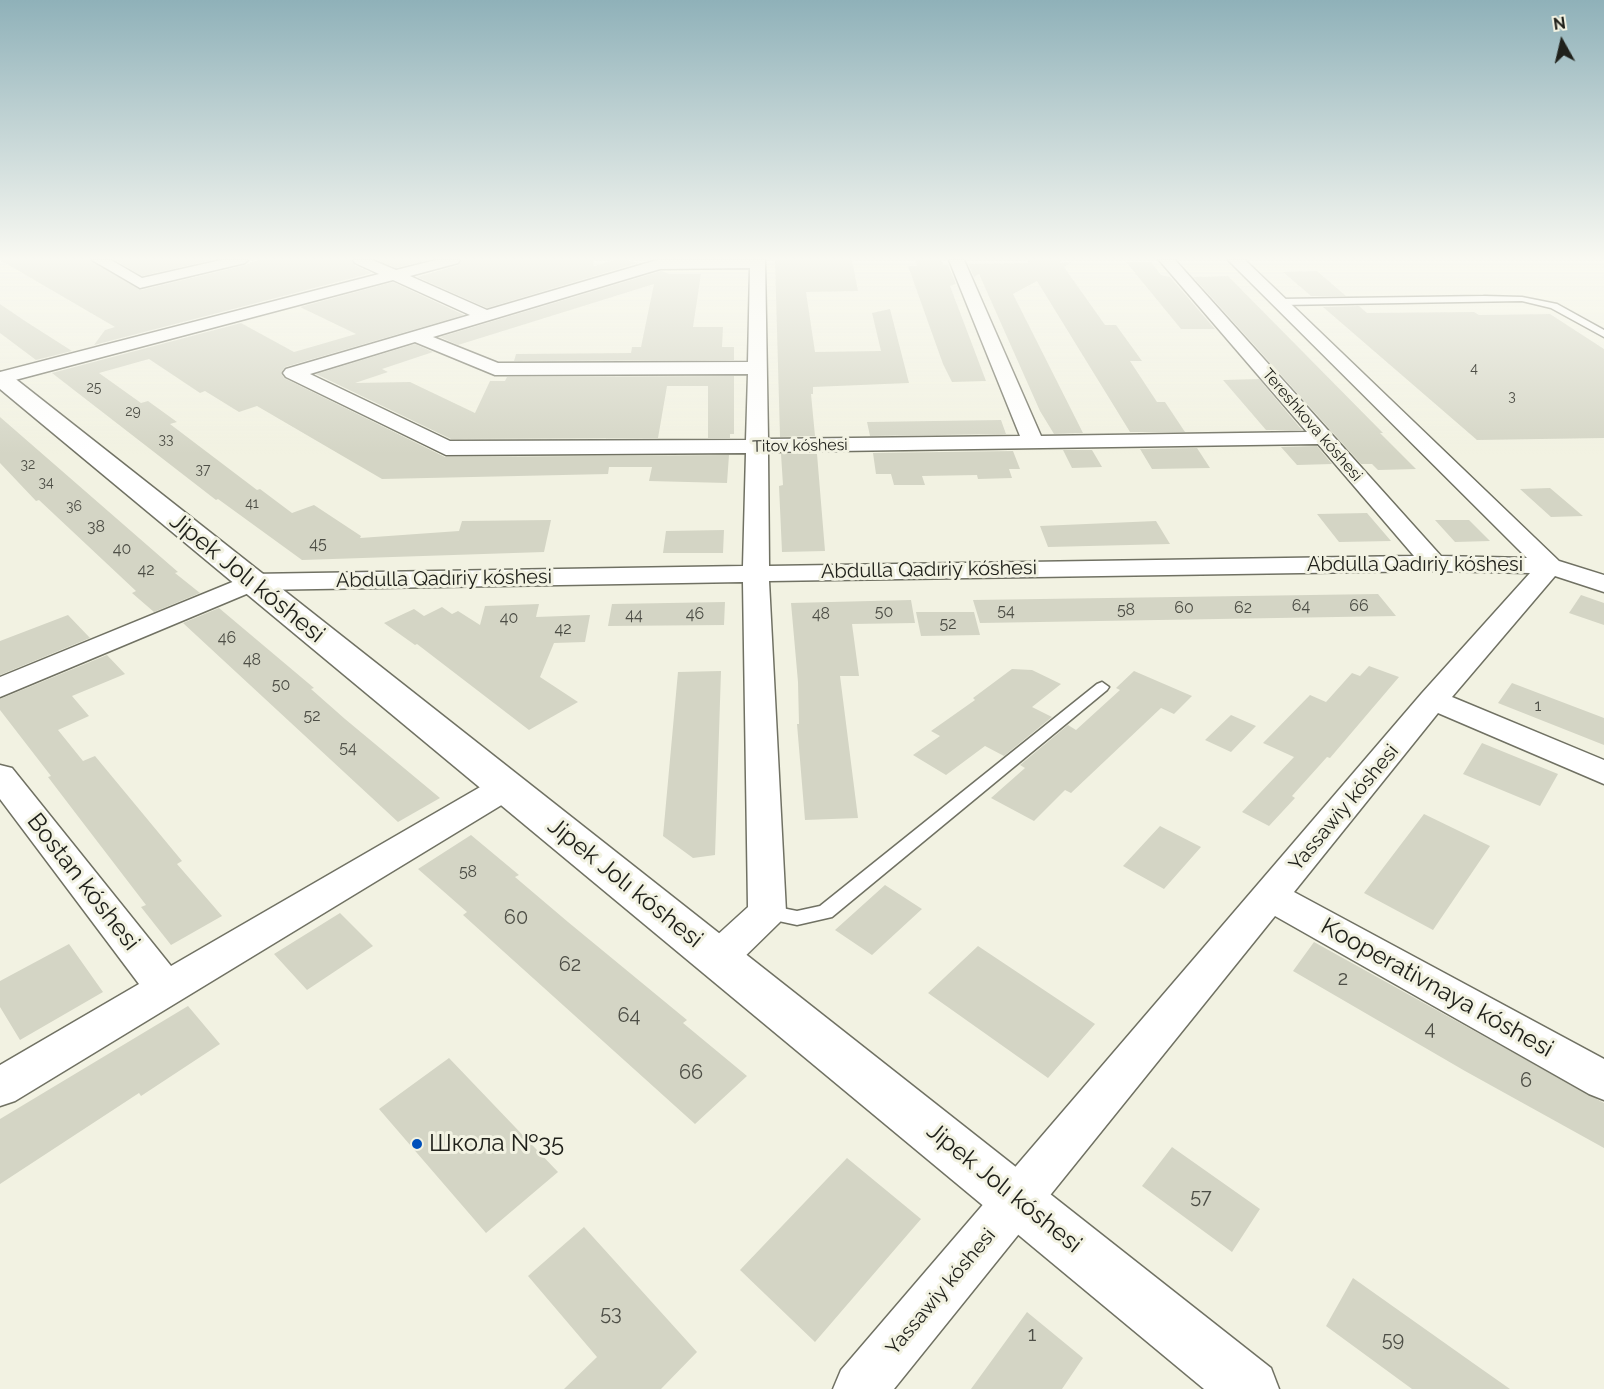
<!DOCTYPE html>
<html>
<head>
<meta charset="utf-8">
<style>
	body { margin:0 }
	#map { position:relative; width:1604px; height:1389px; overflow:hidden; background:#f2f2e2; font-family:Raleway,sans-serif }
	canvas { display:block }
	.north { position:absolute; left:1532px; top:12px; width:60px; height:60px; -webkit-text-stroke:4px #f2f2e2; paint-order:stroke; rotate:352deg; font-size:16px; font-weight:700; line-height:24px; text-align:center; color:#20211b }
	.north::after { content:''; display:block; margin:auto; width:21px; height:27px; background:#20211b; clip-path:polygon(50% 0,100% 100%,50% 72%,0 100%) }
</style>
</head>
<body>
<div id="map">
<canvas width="1604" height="1389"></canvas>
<div class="north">N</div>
</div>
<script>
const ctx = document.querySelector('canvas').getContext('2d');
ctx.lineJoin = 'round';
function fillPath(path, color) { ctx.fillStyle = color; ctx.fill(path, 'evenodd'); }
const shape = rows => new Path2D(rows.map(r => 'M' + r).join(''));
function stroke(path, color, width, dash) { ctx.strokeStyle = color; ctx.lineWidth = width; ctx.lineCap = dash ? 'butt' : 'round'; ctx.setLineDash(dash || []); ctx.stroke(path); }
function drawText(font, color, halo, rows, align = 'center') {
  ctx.font = font + ' Raleway,sans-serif'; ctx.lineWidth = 6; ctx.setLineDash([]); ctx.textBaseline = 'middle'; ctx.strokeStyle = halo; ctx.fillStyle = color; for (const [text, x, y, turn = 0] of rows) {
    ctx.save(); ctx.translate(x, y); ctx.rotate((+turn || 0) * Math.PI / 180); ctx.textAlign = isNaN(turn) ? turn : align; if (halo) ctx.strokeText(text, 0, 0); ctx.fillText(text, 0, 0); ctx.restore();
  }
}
fillPath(shape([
	[0,260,90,260,141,290,246,265,257,260,351,260,354,265,372,273,94,345,105,330,115,327],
	[115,260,212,260,142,276],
	[377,260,428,260,396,268],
	[462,260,593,260,594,266,615,260,627,260,638,263,487,308,417,277,459,265],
	[775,260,852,260,858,291,806,292,815,352,881,351,872,313,890,309,909,383,813,387,813,394,811,394,815,436,780,437],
	[915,260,940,260,944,265,948,265,956,284,950,286,986,381,952,382,943,364,908,266,917,266],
	[1027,260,1059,260,1061,263,1072,262,1064,267,1105,325,1116,325,1142,361,1130,361,1157,402,1165,402,1185,432,1130,432,1037,281,1013,294,1083,433,1054,434,1040,411,979,274,974,277,968,264,1029,263],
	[1126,262,1151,262,1161,275,1170,277,1215,329,1181,329],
	[661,271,670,274,701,274,693,327,723,327,722,347,734,347,734,360,514,361,516,354,631,353,632,347,641,347,654,284,458,345,440,337],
	[1317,271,1346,296,1311,296,1283,272],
	[1228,276,1383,433,1380,433,1416,469,1378,470,1372,464,1361,464,1193,277],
	[393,282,464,315,285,367,281,373,284,378,445,457,729,455,727,483,649,481,652,467,609,467,608,474,382,479,257,406,239,412,205,391,200,393,149,359,99,373,141,403,148,401,177,422,170,424,257,490,260,489,292,513,314,505,361,536,360,538,459,531,462,521,551,520,544,552,302,560,218,499,216,500,52,373,241,323,294,352,356,334,300,307],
	[0,304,25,321,72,351,36,360,0,333],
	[1359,306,1367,313,1474,312,1479,315,1550,314,1604,349,1604,438,1477,440,1323,307],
	[415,344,433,352,382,369,388,372,355,383,410,382,475,413,490,381,505,381,507,377,734,376,734,434,730,434,730,438,708,438,708,386,667,386,658,438,451,439,316,374],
	[1259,379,1302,430,1266,430,1223,380],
	[0,417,178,572,175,573,200,593,154,612,132,593,136,591,39,500,36,501,0,463],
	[1001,420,1006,434,870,436,867,422],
	[1317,446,1332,464,1297,465,1281,447],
	[1197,448,1210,468,1152,469,1140,449],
	[1063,450,1092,450,1102,467,1072,468],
	[1013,451,1020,469,1009,469,1012,478,978,479,977,475,922,476,925,485,894,485,891,474,876,474,873,453],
	[781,454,817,454,825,551,782,552,779,486,783,485],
	[1550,488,1583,516,1551,517,1520,489],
	[1367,513,1391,541,1339,542,1317,514],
	[1435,520,1469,520,1490,541,1455,542],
	[1156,521,1170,544,1048,547,1040,526],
	[724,530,723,553,663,553,666,531],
	[1378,594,1396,616,980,623,973,600],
	[1581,595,1604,603,1604,625,1569,613],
	[911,600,915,623,852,624,859,676,840,676,858,818,805,820,797,724,799,724,798,682,791,603],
	[725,602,724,625,608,626,612,604],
	[539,604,536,617,590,615,585,642,554,643,540,677,578,702,529,730,417,644,415,645,384,623,414,609,424,616,442,607,452,614,458,611,480,625,485,606],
	[219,608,314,688,311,689,345,719,440,798,398,822,183,623],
	[916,612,974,612,980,635,921,636],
	[68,615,90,638,0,675,0,641],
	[107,655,125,674,72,696,89,716,58,730,83,761,95,756,182,861,177,864,222,916,171,945,141,907,146,905,77,815,48,777,51,776,0,710,0,699],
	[1369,666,1399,677,1330,758,1327,757,1292,796,1295,798,1269,826,1242,812,1294,757,1263,743,1310,695,1326,702,1352,673,1360,676],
	[1012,669,1032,670,1061,684,1032,707,1052,717,1004,756,985,746,946,775,913,755,940,736,931,731,975,700,973,698],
	[721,671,715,855,693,858,663,836,678,672],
	[1134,671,1192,696,1174,714,1161,708,1071,793,1065,790,1034,821,991,798,1025,768,1020,765,1068,725,1076,730,1120,690,1116,688],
	[1512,683,1604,718,1604,745,1498,703],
	[1231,715,1256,726,1231,752,1205,740],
	[1482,743,1558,774,1540,806,1463,774],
	[1424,814,1490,846,1433,930,1364,893],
	[1160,826,1201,847,1164,889,1123,866],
	[471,835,519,875,515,877,568,922,687,1020,683,1023,747,1076,695,1124,463,915,467,912,418,869],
	[885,885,922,909,872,955,835,930],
	[340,913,373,946,307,990,274,954],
	[1314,942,1604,1103,1604,1148,1465,1071,1293,971],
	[69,944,103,992,20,1040,0,1007,0,981],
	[978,946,1095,1024,1048,1078,928,993],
	[188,1006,220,1044,141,1096,139,1093,0,1184,0,1119],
	[449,1058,558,1172,486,1233,379,1109],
	[1172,1147,1260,1209,1232,1252,1142,1186],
	[847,1158,921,1219,815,1342,740,1270],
	[584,1227,697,1352,661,1389,564,1389,597,1357,528,1276],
	[1353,1278,1473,1363,1510,1389,1412,1389,1326,1326],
	[1027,1312,1083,1358,1062,1389,971,1389]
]), '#d4d5c5');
const service = shape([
	[1484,296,1522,297,1557,304,1604,330,1604,337,1551,308,1522,301,1280,305,1276,302,1280,299,1484,296],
	[1102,682,1109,687,1107,690,832,917,797,925,760,917,758,912,760,907,767,905,797,911,820,906,1097,684,1102,682]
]);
const minor = shape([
	[92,260,111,260,142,278,221,260,248,260,245,263,140,288,92,260],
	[353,260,372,260,396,270,436,260,460,260,458,263,410,276,487,310,657,260,765,260,768,439,1020,436,949,260,964,260,1041,436,1307,432,1159,260,1175,260,1441,556,1527,558,1228,260,1245,260,1559,561,1604,575,1604,592,1555,576,1452,697,1604,760,1604,784,1438,713,1294,892,1604,1059,1604,1100,1589,1094,1275,916,894,1389,833,1389,841,1370,1422,693,1530,573,1434,571,769,581,786,912,780,922,732,969,718,974,704,969,699,958,704,947,748,907,743,582,256,590,0,697,0,677,252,574,743,566,746,453,446,455,286,377,283,373,286,369,470,315,393,280,0,384,0,372,379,274,355,263,353,260],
	[750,268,748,362,498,363,433,337,660,269,750,268],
	[415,342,495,375,748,374,746,440,450,441,310,374,415,342],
	[1318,444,1414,556,769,566,768,452,1318,444],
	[0,765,12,768,171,966,494,779,506,776,518,779,523,787,518,795,15,1101,0,1106,0,1065,139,984,0,799,0,765]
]);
const tertiary = shape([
	[0,372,8,373,1271,1368,1279,1389,1204,1389,0,389,0,372]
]);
stroke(service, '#707163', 3);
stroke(minor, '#707163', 3);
stroke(tertiary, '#707163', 3);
fillPath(service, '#fff');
fillPath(minor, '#fff');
fillPath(tertiary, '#fff');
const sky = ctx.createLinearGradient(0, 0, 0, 454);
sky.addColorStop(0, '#8fb1b9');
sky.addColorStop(0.57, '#f9f9f2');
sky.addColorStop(1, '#f9f9f200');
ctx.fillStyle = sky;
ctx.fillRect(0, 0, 1604, 454);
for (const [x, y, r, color] of [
	[417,1144,6,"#0050ba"]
]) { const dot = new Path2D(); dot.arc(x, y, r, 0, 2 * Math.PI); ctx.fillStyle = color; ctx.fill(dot); stroke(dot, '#f2f2e2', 2); }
drawText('14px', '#4d4e46', null, [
	["4",1474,369],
	["25",94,388],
	["3",1512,397],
	["29",133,412],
	["33",166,440],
	["32",28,465],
	["37",203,470],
	["34",46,483],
	["41",252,504],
	["36",74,507]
]);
drawText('16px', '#20211b', '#f2f2e2', [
	["Tereshkova kóshesi",1312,425,49],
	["Titov kóshesi",800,446,-1]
]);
drawText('16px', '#4d4e46', null, [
	["38",96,527],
	["45",318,544],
	["40",122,549],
	["42",146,570],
	["64",1301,606],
	["66",1359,606],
	["60",1184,608],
	["62",1243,608],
	["58",1126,610],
	["54",1006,611],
	["50",884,612],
	["46",695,614],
	["48",821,614],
	["44",634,615],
	["40",509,618],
	["52",948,624],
	["42",563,629],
	["46",227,638],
	["48",252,660],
	["50",281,685],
	["1",1538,706],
	["52",312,716],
	["54",348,748],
	["58",468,872]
]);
drawText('20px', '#20211b', '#f2f2e2', [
	["Abdulla Qadıriy kóshesi",1415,565],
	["Abdulla Qadıriy kóshesi",929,570,-1],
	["Abdulla Qadıriy kóshesi",444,579,-1],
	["Yassawiy kóshesi",1344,808,-50],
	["Yassawiy kóshesi",941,1292,-50]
]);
drawText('20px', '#4d4e46', null, [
	["60",516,918],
	["62",570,965],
	["2",1343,979],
	["64",629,1016],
	["4",1430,1029],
	["66",691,1073],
	["6",1526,1081],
	["57",1201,1197],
	["53",611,1314],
	["1",1032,1335],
	["59",1393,1340]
]);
drawText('24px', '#20211b', '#f2f2e2', [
	["Jipek Jolı kóshesi",247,578,39],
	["Bostan kóshesi",83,882,52],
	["Jipek Jolı kóshesi",625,883,39],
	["Kooperativnaya kóshesi",1437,988,29],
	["Jipek Jolı kóshesi",1004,1188,39]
]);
drawText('24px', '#20211b', '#f2f2e2', [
	["Школа №35",429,1144]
], 'left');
</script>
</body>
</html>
